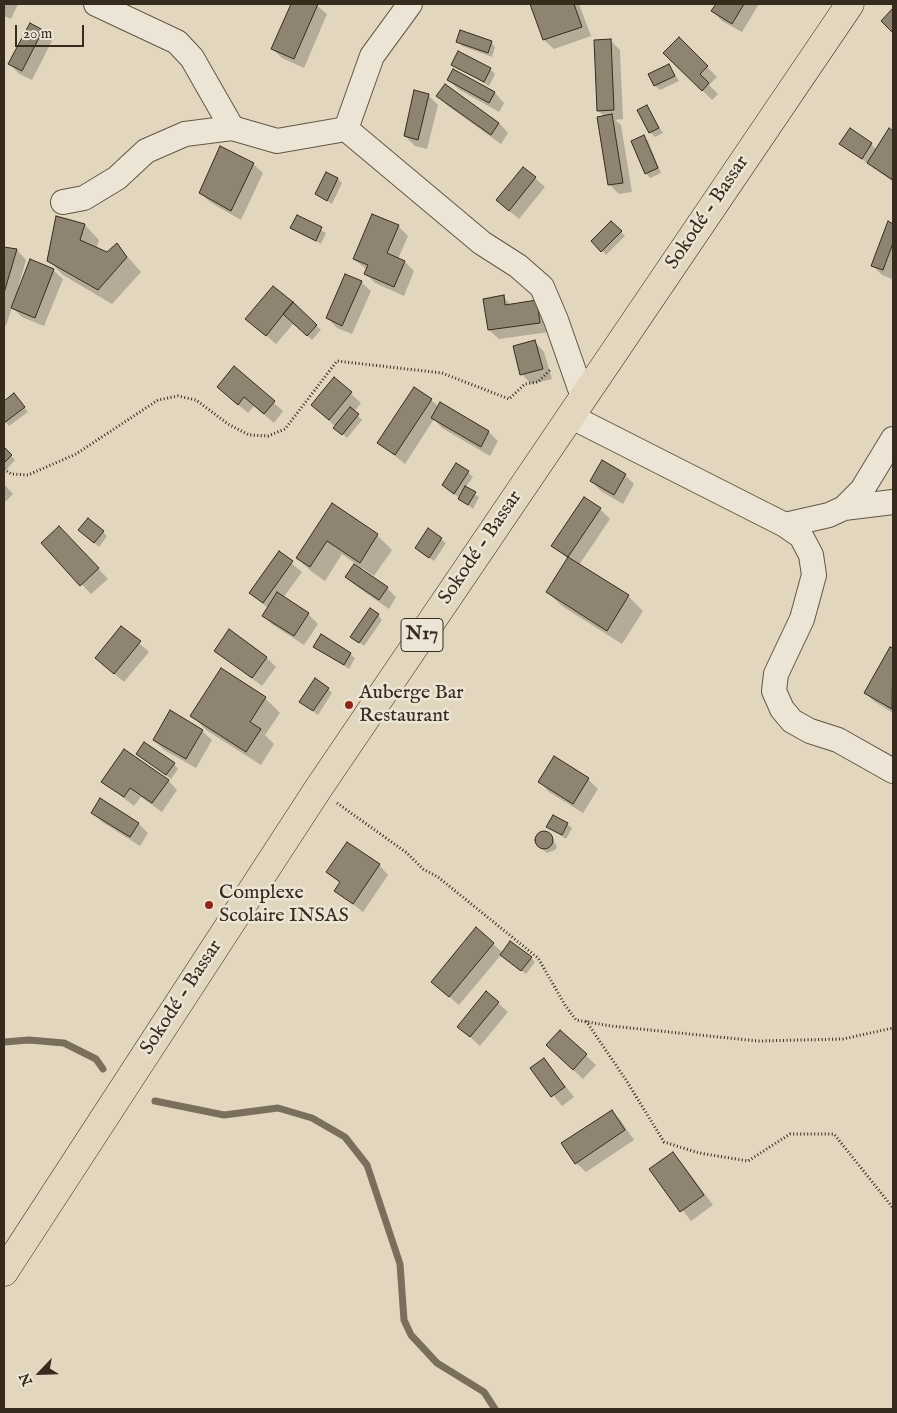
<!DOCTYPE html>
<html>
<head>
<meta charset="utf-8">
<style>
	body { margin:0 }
	#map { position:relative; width:897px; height:1413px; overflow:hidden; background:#e2d7be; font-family:"IM FELL English",serif }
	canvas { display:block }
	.frame { position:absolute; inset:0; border:5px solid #362b1d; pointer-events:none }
	.north { position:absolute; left:15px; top:1348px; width:50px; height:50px; -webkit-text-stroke:4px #ece5d5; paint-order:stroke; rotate:246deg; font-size:14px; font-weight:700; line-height:20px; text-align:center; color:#362b1d }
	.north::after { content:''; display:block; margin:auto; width:18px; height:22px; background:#362b1d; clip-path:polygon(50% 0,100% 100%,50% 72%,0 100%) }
	.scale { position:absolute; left:15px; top:25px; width:69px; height:22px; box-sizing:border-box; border:2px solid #362b1d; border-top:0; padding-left:6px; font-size:15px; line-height:18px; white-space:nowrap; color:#362b1d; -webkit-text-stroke:4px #ece5d5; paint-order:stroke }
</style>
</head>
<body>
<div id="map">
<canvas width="897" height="1413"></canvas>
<div class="frame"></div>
<div class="north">N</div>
<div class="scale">20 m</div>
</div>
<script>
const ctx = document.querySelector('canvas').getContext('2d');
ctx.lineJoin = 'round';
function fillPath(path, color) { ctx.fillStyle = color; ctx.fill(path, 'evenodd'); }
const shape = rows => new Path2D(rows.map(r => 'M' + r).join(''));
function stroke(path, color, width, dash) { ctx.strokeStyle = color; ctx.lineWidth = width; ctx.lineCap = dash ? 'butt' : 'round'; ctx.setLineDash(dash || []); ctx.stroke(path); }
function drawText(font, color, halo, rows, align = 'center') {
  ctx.font = font + ' "IM FELL English",serif'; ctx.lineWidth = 5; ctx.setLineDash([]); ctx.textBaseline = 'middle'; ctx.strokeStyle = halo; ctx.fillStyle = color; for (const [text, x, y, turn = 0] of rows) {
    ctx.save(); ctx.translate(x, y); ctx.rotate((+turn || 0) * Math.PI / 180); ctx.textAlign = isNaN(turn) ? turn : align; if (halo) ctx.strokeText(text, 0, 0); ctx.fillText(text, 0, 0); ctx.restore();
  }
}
fillPath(shape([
	[4,4,18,4,11,19,4,16],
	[292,4,315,4,327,14,304,68,282,58,272,48],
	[531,4,579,4,591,36,554,49,544,40],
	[717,4,759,4,742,32,722,21,713,11],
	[42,31,52,41,32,80,19,74,10,64],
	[679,39,717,77,709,85,718,94,712,100,665,53],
	[611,41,620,50,623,119,615,120,621,125,632,192,619,194,610,185,605,117,598,110],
	[458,42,491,42,495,47,492,57,462,46],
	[452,64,490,69,495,74,489,86],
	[669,65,679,81,660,90,655,85],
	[453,71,495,93,504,103,499,112,458,89,448,79],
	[428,95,438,105,427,149,415,146,405,136],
	[438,96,499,123,508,133,501,144,448,106],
	[646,106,663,133,655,137,650,132],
	[890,130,893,132,893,182,841,144,871,144,877,150],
	[643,137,648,141,661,173,650,178,646,173],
	[253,164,263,173,241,220,210,202,200,193],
	[535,178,545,187,519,219,508,210],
	[338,179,342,183,332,204,316,194],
	[298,217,326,233,321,244,292,228],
	[57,218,85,225,99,240,96,249,107,253,117,245,141,272,112,304,63,275,48,260],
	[611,222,625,236,606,255,593,241],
	[889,223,893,225,892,279,882,275,872,265],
	[398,226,408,236,398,259,405,262,414,271,404,296,375,283,366,274,367,270,354,259],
	[4,249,17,250,26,260,18,288,53,270,63,279,44,326,22,317,12,307,6,326,4,325],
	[361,282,371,291,352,334,337,328,328,318],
	[503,297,511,305,537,301,549,332,499,339,489,330],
	[292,304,321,330,312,340,294,323,276,344,247,319],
	[535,342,544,352,552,379,531,384,522,374],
	[234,368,283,411,274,423,254,406,248,413,228,396],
	[335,379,361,403,354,412,362,420,347,438,322,414],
	[14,395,28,412,9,426,4,420,4,403],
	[431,400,439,407,440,404,489,432,498,441,490,456,442,428,434,419,405,464,379,443],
	[4,449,15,460,5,471,4,469],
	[468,472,473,477,465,488,479,497,473,509,443,485],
	[625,475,634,484,623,504,601,491,591,481],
	[4,484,13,494,4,503],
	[332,505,377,535,392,550,374,576,362,568,361,570,387,588,396,597,389,609,356,586,346,577,356,564,342,554,325,581,312,572,297,558],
	[600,509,610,519,579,565,628,596,643,611,622,644,562,606,547,592,568,559,552,545],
	[428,530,446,543,434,561,416,548],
	[103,532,107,536,99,547,84,535],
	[69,537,108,579,91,594,42,543],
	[279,553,302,572,283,598,308,614,318,624,304,645,273,625,264,616,268,608,250,593],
	[378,615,382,620,364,646,352,637],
	[121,627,149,652,124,682,106,667],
	[229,631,267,658,276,667,262,686,216,651],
	[315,646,350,654,355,658,349,669],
	[891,648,893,650,893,713,875,702,865,693],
	[328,689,332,693,318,715,300,701],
	[265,698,280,713,265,735,274,744,261,765,206,730,192,715],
	[202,731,212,740,196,768,164,750,154,740],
	[138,754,174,764,178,769,171,779],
	[554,758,588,779,598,789,583,813,549,792,540,782],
	[168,780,177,790,162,812,141,797,134,806,103,782],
	[101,799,139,824,148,833,140,846,102,822,92,812],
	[567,824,572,828,566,839,548,827],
	[540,834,548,834,553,839,557,847,555,850,547,853,539,846,536,842],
	[379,865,388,875,363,912,336,891,341,884,328,872],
	[493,944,503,953,531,958,535,962,526,974,501,955,459,1005,442,991],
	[498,1003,508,1012,480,1046,459,1027],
	[560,1031,596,1065,583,1079,557,1055],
	[544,1059,574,1097,562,1106,531,1068],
	[612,1111,621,1121,634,1140,586,1172,576,1163],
	[673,1153,682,1163,713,1205,691,1221,651,1169]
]), '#0003');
stroke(shape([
	[4,1042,29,1040,64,1043,96,1059,103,1069],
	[155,1101,224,1115,278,1108,312,1118,345,1137,367,1165,400,1264,404,1320,411,1335,437,1363,484,1392,495,1409]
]), '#7a6f5d', 7);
const building = shape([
	[291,4,318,4,294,59,271,49,291,4],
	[530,4,574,4,582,27,543,40,530,4],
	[716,4,744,4,732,24,711,11,716,4],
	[893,8,893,33,881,21,893,8],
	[30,23,43,30,22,71,8,64,30,23],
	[460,30,492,41,488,53,456,42,460,30],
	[679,37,708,66,700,74,709,83,702,91,663,53,679,37],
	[611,39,614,110,597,111,594,40,611,39],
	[458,51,491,68,484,82,451,65,458,51],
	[669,64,675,76,654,86,648,74,669,64],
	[453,69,495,92,489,103,447,80,453,69],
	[445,84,499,123,491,135,436,96,445,84],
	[414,90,429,94,418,140,404,136,414,90],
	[647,105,659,128,649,133,637,110,647,105],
	[612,114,623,183,608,185,597,117,612,114],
	[850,128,872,143,862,159,839,144,850,128],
	[889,128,893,131,893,180,867,163,889,128],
	[644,135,658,168,645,174,631,141,644,135],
	[220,146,254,163,231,211,199,193,220,146],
	[523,167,536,177,509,211,496,200,523,167],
	[326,172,338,178,327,201,315,194,326,172],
	[372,214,399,225,387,253,405,261,394,287,364,274,368,265,353,259,372,214],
	[297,215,322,227,316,241,290,228,297,215],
	[56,216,85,224,80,240,107,252,117,243,127,257,98,290,47,261,56,216],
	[611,221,622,231,601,252,591,241,611,221],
	[888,221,893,224,893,243,883,270,871,266,888,221],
	[4,247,17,249,4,293,4,247],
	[30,259,54,269,35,318,11,308,30,259],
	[345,274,362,281,342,326,326,318,345,274],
	[273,286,293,302,266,336,245,319,273,286],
	[504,295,505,305,537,300,540,323,488,330,483,299,504,295],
	[293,302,317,325,307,336,283,314,293,302],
	[535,340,543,369,520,375,513,346,535,340],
	[234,366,275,401,264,414,244,397,238,405,217,387,234,366],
	[334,377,352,392,329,420,311,405,334,377],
	[414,387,432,399,395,455,377,443,414,387],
	[14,393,25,407,4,423,4,401,14,393],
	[440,402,489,431,481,447,431,418,440,402],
	[350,407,359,414,342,435,333,428,350,407],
	[4,447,12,455,4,463,4,447],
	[602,460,626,474,614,495,590,481,602,460],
	[456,463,469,471,454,494,442,485,456,463],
	[465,486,476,492,468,505,458,499,465,486],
	[584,497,601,508,568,557,551,546,584,497],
	[332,503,378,534,360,563,327,541,310,567,296,558,332,503],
	[88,518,104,531,94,543,78,530,88,518],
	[59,526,99,568,80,586,41,543,59,526],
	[428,528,442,538,429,558,415,548,428,528],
	[279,551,293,561,263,603,249,593,279,551],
	[568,557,629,595,607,631,546,592,568,557],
	[354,564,388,587,379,600,345,577,354,564],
	[277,592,309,613,294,636,262,616,277,592],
	[370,608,379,614,359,643,350,637,370,608],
	[121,626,141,641,114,674,95,658,121,626],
	[229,629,267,657,252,678,214,651,229,629],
	[321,634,351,653,344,665,313,647,321,634],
	[890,647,893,648,892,709,864,693,890,647],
	[221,668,266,697,250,722,261,729,246,752,190,716,221,668],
	[315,678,329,688,313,711,299,702,315,678],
	[170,710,203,730,186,759,153,740,170,710],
	[144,742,175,763,166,775,136,754,144,742],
	[124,749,169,780,152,803,130,788,124,797,101,782,124,749],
	[554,756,589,778,573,804,538,782,554,756],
	[100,798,139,823,130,837,91,813,100,798],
	[553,815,568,823,562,835,546,827,553,815],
	'535 840a9 9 0 1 1 18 0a9 9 0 1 1-18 0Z',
	[347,842,380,864,353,904,334,891,340,882,326,872,347,842],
	[476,927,494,943,449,997,431,982,476,927],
	[510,941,532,957,521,971,500,955,510,941],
	[486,991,499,1002,470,1037,457,1027,486,991],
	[560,1030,587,1054,573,1070,546,1045,560,1030],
	[544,1058,565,1087,551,1097,530,1068,544,1058],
	[612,1110,625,1130,575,1164,561,1143,612,1110],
	[673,1152,704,1195,680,1212,649,1169,673,1152]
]);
fillPath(building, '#8f8471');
stroke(building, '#362b1d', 1);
const minor = shape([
	[96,4,177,42,192,58,232,128,277,141,346,129,372,56,410,4],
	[346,129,482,243,518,266,542,287,556,320,583,397],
	[63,202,84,198,117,178,146,151,185,134,232,128],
	[570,416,785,525,829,515,844,508,862,490,893,439],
	[844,508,893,502],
	[785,525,801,536,811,555,814,575,802,619,776,674,774,691,782,709,792,721,810,731,838,740,893,771]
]);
const major = shape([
	[4,1272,318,789,850,4]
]);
stroke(minor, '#615645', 26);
stroke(major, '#362b1d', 29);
stroke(shape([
	[4,469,11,474,28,475,76,454,158,400,178,396,196,400,228,424,249,435,268,436,285,429,337,361,442,373,509,399,525,384,538,382,550,370],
	[337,803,407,853,423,869,438,877,538,958,565,1005,576,1020,611,1026,758,1041,843,1039,893,1028],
	[586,1021,626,1080,664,1142,699,1153,748,1161,790,1134,834,1134,893,1208]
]), '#362b1d', 3, [1, 2.5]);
stroke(minor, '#ece5d5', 24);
stroke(major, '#e2d7be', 28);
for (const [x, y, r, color] of [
	[349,705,5,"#8f2418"],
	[209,905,5,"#8f2418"]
]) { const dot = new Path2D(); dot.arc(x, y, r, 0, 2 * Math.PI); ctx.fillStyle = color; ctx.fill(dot); stroke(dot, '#ece5d5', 2); }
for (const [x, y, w] of [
	[422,635,42]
]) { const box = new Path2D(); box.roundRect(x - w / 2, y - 16.5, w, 33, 4); ctx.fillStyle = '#ece5d5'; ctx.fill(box); stroke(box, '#362b1d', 1); }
drawText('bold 19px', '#362b1d', null, [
	["N17",422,635]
]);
drawText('20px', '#362b1d', '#ece5d5', [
	["Sokodé - Bassar",708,213,-56],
	["Sokodé - Bassar",481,548,-56],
	["Sokodé - Bassar",182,998,-57]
]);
drawText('20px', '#362b1d', '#ece5d5', [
	["Auberge Bar",359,694],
	["Restaurant",359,717],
	["Complexe",219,894],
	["Scolaire INSAS",219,917]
], 'left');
</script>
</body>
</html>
